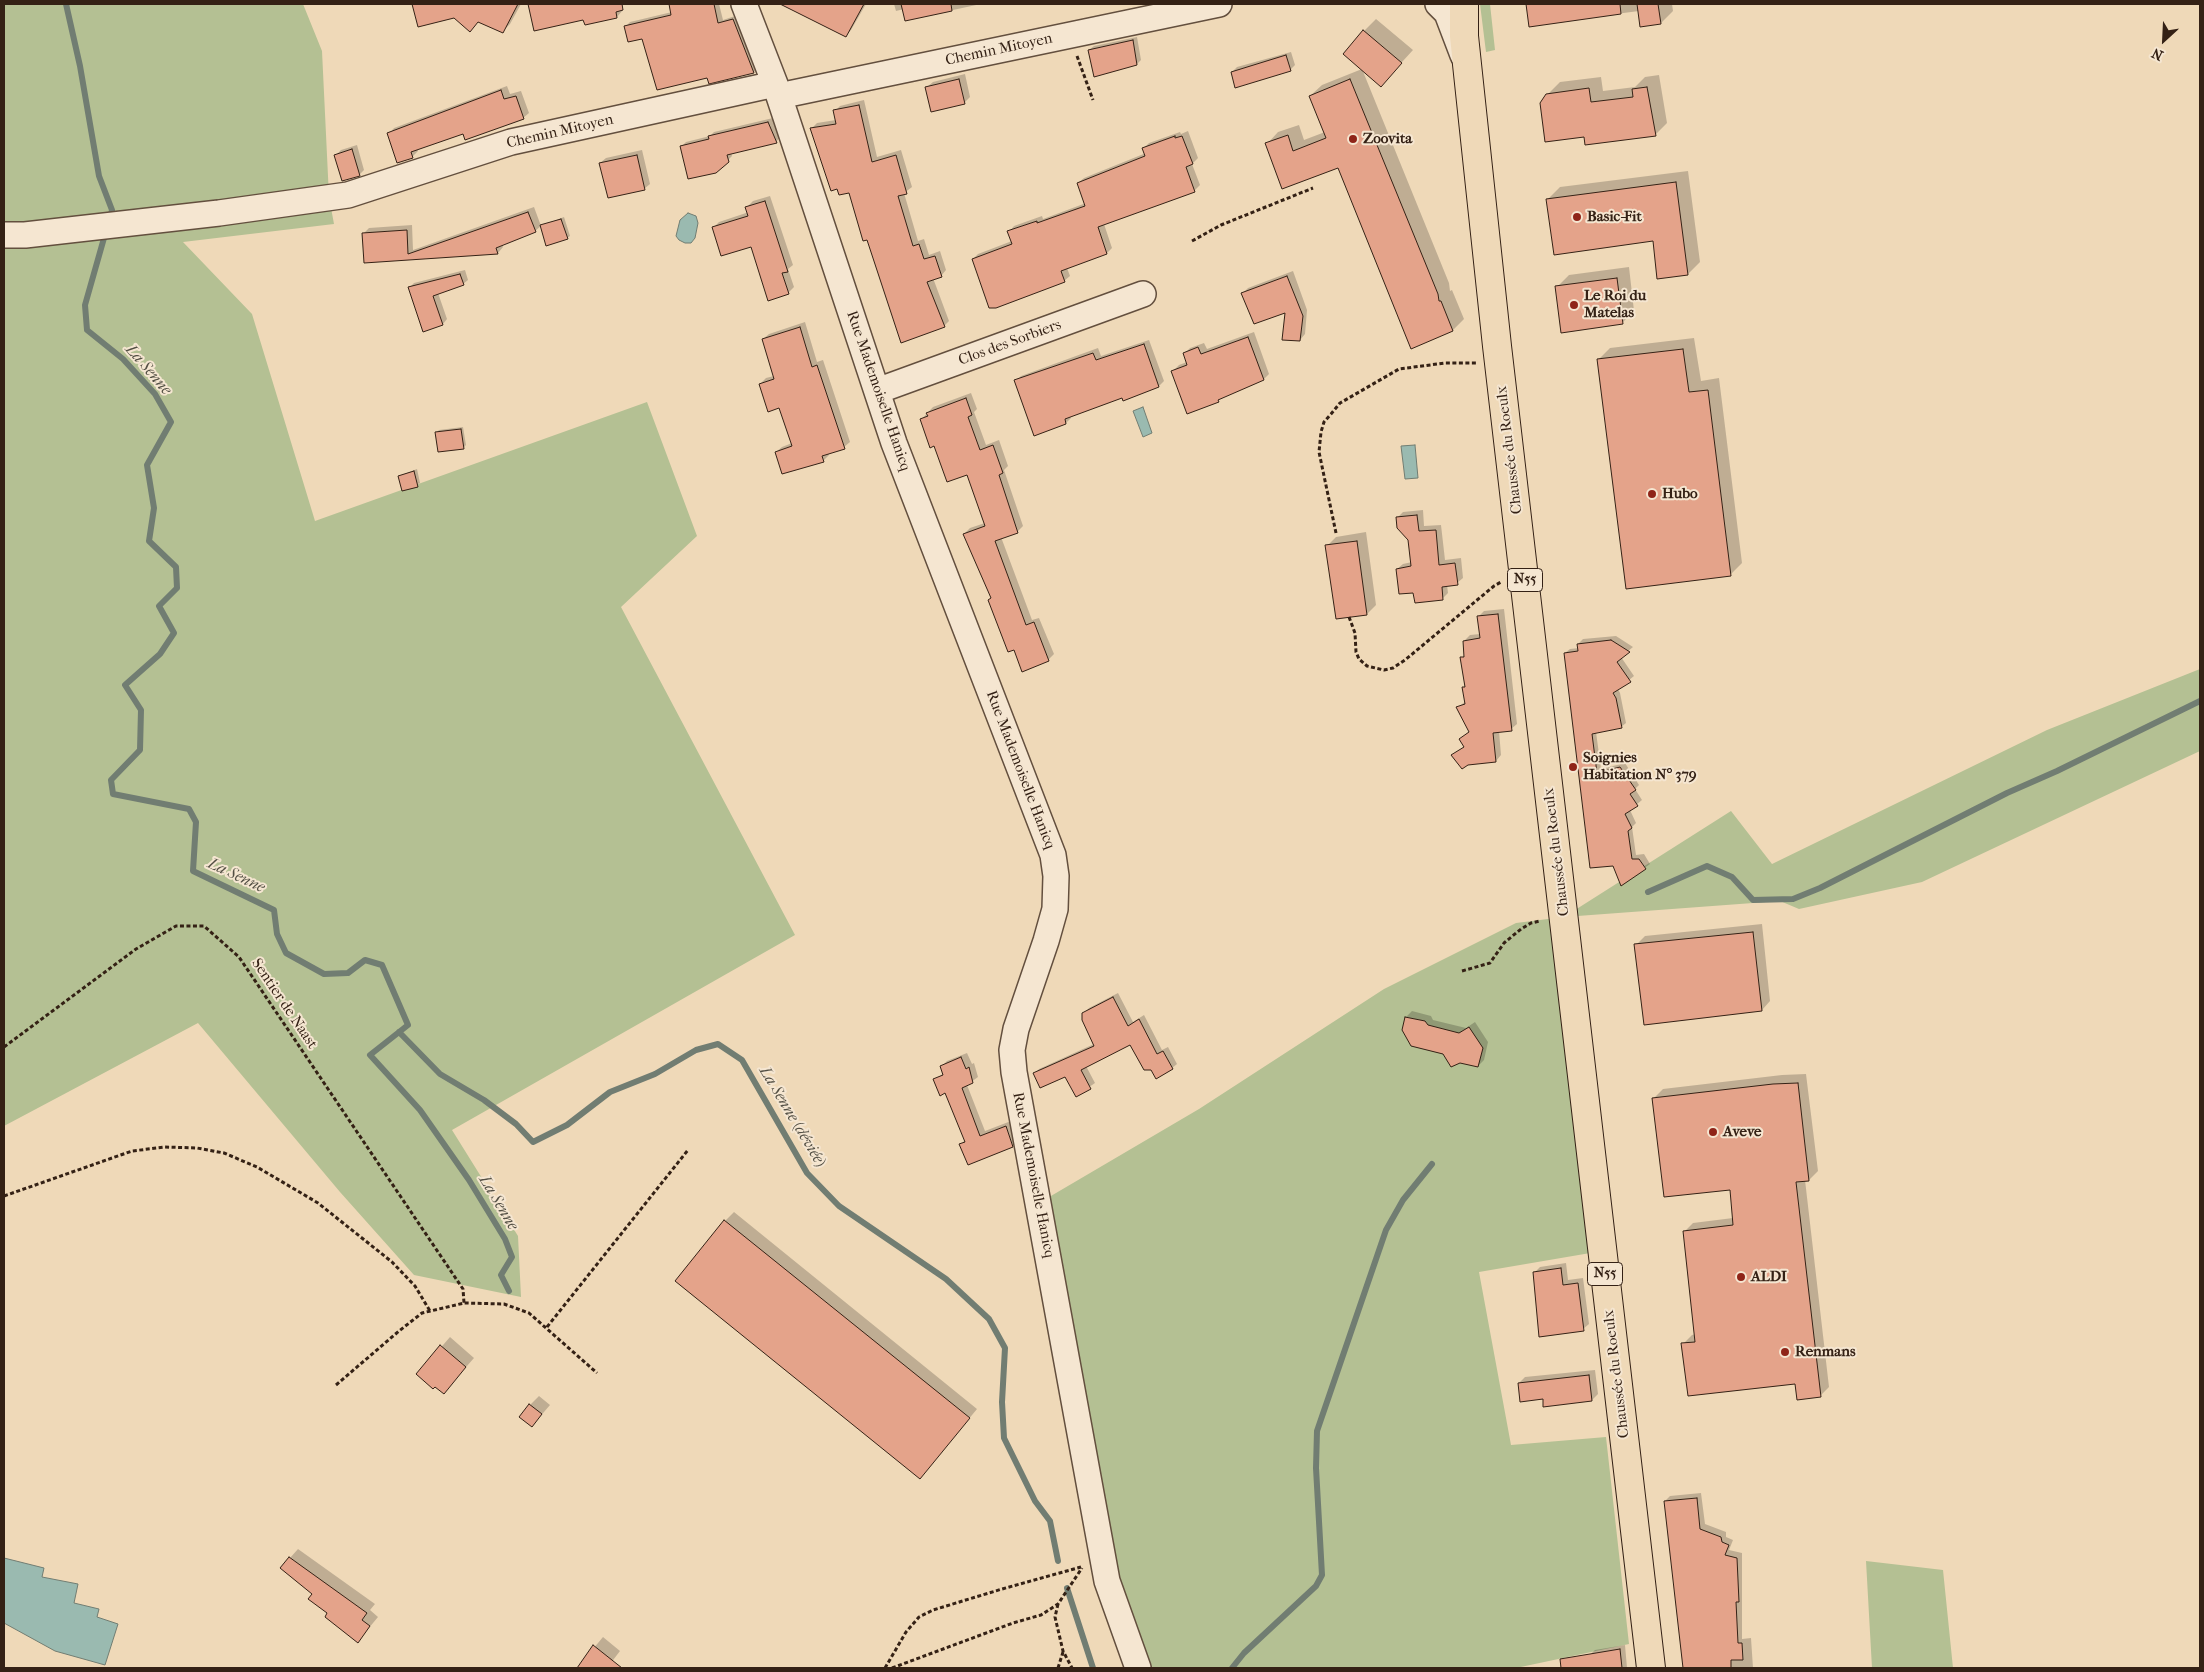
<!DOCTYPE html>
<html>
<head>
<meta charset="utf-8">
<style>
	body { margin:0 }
	#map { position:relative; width:2204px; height:1672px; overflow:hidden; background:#efd9b8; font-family:"IM FELL French Canon",serif }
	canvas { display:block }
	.frame { position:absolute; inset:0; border:5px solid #342115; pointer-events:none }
	.north { position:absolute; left:2139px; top:15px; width:50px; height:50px; -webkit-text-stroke:4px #f5e6d1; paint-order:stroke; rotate:205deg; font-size:14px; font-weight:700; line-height:20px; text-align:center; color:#342115 }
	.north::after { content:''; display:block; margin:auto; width:18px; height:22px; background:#342115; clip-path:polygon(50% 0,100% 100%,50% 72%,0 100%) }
</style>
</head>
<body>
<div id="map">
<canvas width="2204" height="1672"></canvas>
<div class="frame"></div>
<div class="north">N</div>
</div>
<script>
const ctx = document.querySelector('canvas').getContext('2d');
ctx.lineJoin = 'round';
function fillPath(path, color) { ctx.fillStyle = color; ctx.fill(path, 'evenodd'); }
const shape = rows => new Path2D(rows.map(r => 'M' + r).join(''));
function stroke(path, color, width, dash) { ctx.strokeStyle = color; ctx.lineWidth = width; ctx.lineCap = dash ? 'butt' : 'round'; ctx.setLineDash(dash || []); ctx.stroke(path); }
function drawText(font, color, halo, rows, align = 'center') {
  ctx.font = font + ' "IM FELL French Canon",serif'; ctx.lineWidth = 4; ctx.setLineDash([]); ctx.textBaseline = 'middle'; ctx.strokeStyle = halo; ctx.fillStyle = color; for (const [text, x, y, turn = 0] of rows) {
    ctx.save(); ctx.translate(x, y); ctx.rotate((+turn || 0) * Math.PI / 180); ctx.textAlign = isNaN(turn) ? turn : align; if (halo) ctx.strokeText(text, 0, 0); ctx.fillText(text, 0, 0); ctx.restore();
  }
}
fillPath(shape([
	[4,4,303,4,322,51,329,197,334,224,183,242,252,314,315,521,647,402,697,536,621,607,795,935,452,1130,518,1236,521,1297,414,1275,340,1192,198,1023,4,1126],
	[1480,4,1490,4,1495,50,1486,52],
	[2200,669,2200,751,1922,882,1799,909,1780,901,1564,917,1602,1251,1479,1272,1511,1445,1606,1437,1629,1644,1516,1668,1138,1668,1039,1203,1199,1109,1384,989,1516,923,1564,917,1731,811,1772,864,2047,730],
	[1866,1561,1943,1570,1953,1668,1872,1668]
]), '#b4c093');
const water = shape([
	[688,213,696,216,698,223,695,238,691,243,685,243,679,240,676,236,680,220,688,213],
	[1143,407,1152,433,1143,437,1133,411,1143,407],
	[1415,445,1418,478,1405,479,1401,446,1415,445],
	[4,1558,44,1568,42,1577,78,1584,74,1603,99,1609,97,1617,118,1624,105,1665,55,1651,4,1623,4,1558]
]);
fillPath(water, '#9abab0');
stroke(water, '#717d72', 1);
fillPath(shape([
	[413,4,521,4,510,24,502,32,479,21,454,17,418,26],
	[529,4,622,4,623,10,617,17,584,18,535,30],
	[670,4,719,4,723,20,738,15,758,68,754,72,708,76,625,27,630,22,672,12],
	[786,4,866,4,851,30,846,36],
	[894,4,981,4,906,20,904,9,896,11],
	[1527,4,1672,4,1673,11,1661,23,1639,11,1530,25],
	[1376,19,1413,50,1381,85,1362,69,1449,283,1450,291,1452,290,1464,319,1453,330,1339,166,1267,144,1278,132,1299,125,1304,140,1325,132,1310,96,1322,85,1362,69,1364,31],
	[1137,37,1141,60,1137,64,1089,50,1094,46],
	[1291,52,1295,65,1290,70,1232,72,1237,67],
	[965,74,970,97,964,103,927,87,933,82],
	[1659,75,1667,123,1655,135,1585,136,1547,95,1560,82,1601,77,1603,91,1635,87,1645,77],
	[507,86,510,94,521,91,529,113,523,118,464,132,417,148,418,151,413,156,398,162,389,134,394,128],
	[864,100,877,157,901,150,912,187,904,193,918,241,924,239,929,255,940,251,946,270,941,276,933,278,949,321,944,326,868,239,850,191,812,128,817,123,836,120,835,111,840,106],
	[773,118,780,137,776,142,731,152,732,156,716,172,682,146,686,142,710,136,714,132],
	[1188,131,1198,158,1192,164,1200,185,1194,191,1104,224,1112,248,1107,253,1067,268,1070,276,1064,281,973,259,978,254,1012,241,1009,232,1014,226,1042,216,1043,219,1086,203,1078,183,1084,178,1146,153,1144,148,1149,143,1180,132,1181,134],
	[357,145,364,170,359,175,336,155,341,150],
	[642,150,650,184,644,189,600,163,606,158],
	[1688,171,1700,262,1688,274,1654,240,1548,199,1560,187],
	[770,196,793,265,788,269,794,287,788,293,752,245,714,227,719,222,749,212,747,207,753,201],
	[534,207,541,226,535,231,502,244,503,247,498,253,365,261,363,234,369,228,412,225,413,250],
	[564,217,570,236,567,238,541,226],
	[1629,267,1634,311,1622,323,1557,287,1569,275],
	[465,270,468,280,463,284,438,293,447,319,443,324,409,288,414,283],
	[1293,271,1307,310,1305,334,1300,340,1286,311,1243,293,1248,288],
	[805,322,817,362,823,360,850,442,844,447,828,452,829,455,823,461,776,452,782,447,792,443,780,406,760,384,766,378,774,376,763,339,769,334],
	[1254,332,1269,374,1264,379,1222,397,1218,401,1173,371,1179,365,1187,362,1184,354,1190,348,1204,343,1207,349],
	[1694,338,1701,381,1719,378,1742,563,1730,575,1598,360,1610,348],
	[1149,340,1164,381,1159,386,1122,396,1070,416,1071,418,1066,423,1016,381,1021,376,1098,348,1101,356],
	[971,393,977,409,974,412,986,445,999,440,1008,466,1004,470,1023,526,1017,532,1001,537,1032,620,1039,618,1054,654,1048,660,992,598,964,534,970,528,985,523,968,474,935,445,921,420,933,407],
	[463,427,466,445,463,448,437,432,439,430],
	[417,469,420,483,403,490,399,476],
	[1423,510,1424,526,1441,525,1445,560,1461,558,1463,578,1457,583,1447,585,1448,593,1442,599,1414,591,1397,569,1403,564,1412,562,1409,540,1397,518,1403,512],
	[1366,532,1376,605,1367,614,1327,546,1336,537],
	[1504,609,1517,724,1511,729,1499,731,1501,755,1496,761,1467,764,1453,755,1465,746,1460,739,1470,731,1457,708,1466,701,1462,658,1465,654,1464,641,1470,635,1480,634,1478,617,1484,611],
	[1616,636,1633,647,1621,657,1634,676,1618,689,1620,693,1626,723,1621,727,1596,732,1601,769,1625,763,1639,785,1635,789,1642,800,1630,810,1636,823,1632,827,1636,855,1644,854,1650,864,1622,884,1565,653,1570,649,1579,648,1578,644,1583,639],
	[1762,924,1770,1001,1762,1010,1636,945,1645,936],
	[1118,993,1133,1022,1144,1015,1162,1050,1168,1047,1177,1064,1172,1068,1152,1069,1131,1044,1086,1066,1095,1083,1076,1096,1065,1075,1035,1073,1039,1069,1094,1044,1084,1013,1089,1008],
	[1412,1011,1431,1016,1433,1020,1466,1028,1475,1022,1488,1042,1484,1060,1478,1066,1444,1052,1403,1030,1406,1017],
	[967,1053,972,1064,974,1063,978,1077,967,1085,985,1131,1011,1121,1018,1141,1012,1146,961,1144,966,1139,946,1092,934,1080,944,1073,941,1067,947,1061],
	[1806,1074,1818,1171,1809,1180,1805,1180,1829,1387,1820,1396,1796,1382,1683,1344,1692,1335,1696,1334,1684,1232,1693,1223,1733,1218,1731,1188,1654,1098,1663,1089,1782,1075],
	[734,1212,977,1409,920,1478,725,1221],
	[1566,1263,1568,1280,1583,1278,1589,1324,1583,1329,1534,1273,1540,1267],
	[450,1337,474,1358,444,1392,418,1374],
	[1595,1370,1598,1394,1592,1400,1544,1398,1519,1383,1525,1377],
	[539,1396,550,1405,532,1426,530,1405],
	[1701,1493,1705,1524,1726,1532,1726,1537,1733,1540,1729,1550,1742,1553,1742,1639,1751,1638,1753,1668,1684,1668,1665,1501,1670,1496],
	[298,1549,375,1604,370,1610,378,1617,358,1641,329,1613,290,1558],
	[603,1637,620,1651,607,1668,578,1667],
	[1625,1645,1627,1668,1581,1668,1580,1664,1595,1650]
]), '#0003');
stroke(shape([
	[66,4,80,66,99,176,112,210,110,219],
	[106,231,85,305,87,330,123,359,155,394,171,422,147,465,154,508,149,541,176,567,177,588,159,606,174,633,160,654,125,685,141,710,140,750,111,780,113,794,189,809,196,822,193,871,274,910,277,934,286,953,324,974,348,973,365,960,382,965,408,1025,370,1055,420,1110,469,1180,505,1239,512,1257,501,1275,509,1291],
	[1648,892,1707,866,1732,877,1753,900,1793,899,1820,888,2007,793,2057,771,2200,701],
	[399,1032,440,1074,484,1100,516,1124,533,1142,567,1125,610,1092,655,1074,696,1050,718,1044,742,1060,807,1173,839,1206,946,1279,989,1319,1005,1348,1002,1402,1004,1438,1035,1501,1050,1521,1058,1561],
	[1067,1588,1093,1668],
	[1232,1668,1244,1653,1316,1586,1322,1575,1316,1468,1317,1431,1386,1230,1403,1200,1432,1164]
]), '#717d72', 6);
const building = shape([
	[412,4,518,4,503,33,478,22,470,32,454,18,418,27,412,4],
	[528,4,622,4,623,10,616,12,617,18,585,25,583,20,534,31,528,4],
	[669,4,714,4,718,23,733,19,754,73,709,84,707,78,657,90,642,39,628,42,624,26,671,15,669,4],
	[780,4,864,4,846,37,780,4],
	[901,4,951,4,952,11,905,21,901,4],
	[1526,4,1620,4,1621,14,1529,27,1526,4],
	[1637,4,1658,4,1661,24,1640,27,1637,4],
	[1363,30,1402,63,1381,87,1343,54,1363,30],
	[1133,40,1137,65,1094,77,1088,50,1133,40],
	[1286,55,1291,71,1235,88,1231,72,1286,55],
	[959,79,965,104,931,112,925,87,959,79],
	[1350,79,1438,294,1439,301,1441,301,1453,331,1411,349,1338,168,1282,189,1265,143,1288,135,1293,151,1326,138,1309,96,1350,79],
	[1647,87,1656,136,1585,145,1584,137,1545,142,1540,103,1546,94,1589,88,1591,102,1633,97,1632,89,1647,87],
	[501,90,504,99,516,96,524,119,465,140,463,134,411,152,413,158,397,163,387,133,501,90],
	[859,105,872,162,896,155,907,194,898,196,913,246,919,244,924,259,935,256,942,277,927,282,945,327,901,343,867,240,863,241,849,193,839,195,837,189,831,191,810,128,836,124,833,110,859,105],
	[768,122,777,143,727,155,729,162,716,173,688,179,680,146,709,139,708,136,768,122],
	[1175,136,1175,138,1182,136,1193,164,1186,167,1195,192,1098,227,1107,254,1061,271,1065,282,996,308,989,308,972,259,1012,244,1007,231,1037,221,1037,223,1085,206,1077,183,1145,156,1142,148,1175,136],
	[352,149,360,176,342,181,334,155,352,149],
	[637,155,645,190,608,198,599,163,637,155],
	[1676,182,1688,275,1657,279,1653,241,1554,255,1546,199,1676,182],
	[765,201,788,272,782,273,789,294,768,301,751,247,721,256,712,227,748,216,745,207,765,201],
	[528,212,536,232,496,248,498,254,364,263,362,233,407,230,408,254,528,212],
	[561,219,568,239,546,246,540,225,561,219],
	[460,274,464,285,433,296,443,325,423,332,408,287,460,274],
	[1287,276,1303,316,1300,341,1282,340,1285,313,1254,324,1241,293,1287,276],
	[1617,278,1623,324,1561,333,1555,286,1617,278],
	[800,327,812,367,817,365,845,449,822,456,824,462,782,474,775,452,792,446,779,408,768,412,759,384,774,379,762,339,800,327],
	[1248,337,1264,380,1218,400,1219,402,1187,414,1171,371,1187,365,1183,353,1198,347,1201,354,1248,337],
	[1144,344,1159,387,1123,401,1122,398,1065,419,1066,424,1034,436,1014,380,1093,353,1096,360,1144,344],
	[1683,349,1689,392,1708,390,1731,576,1626,589,1597,359,1683,349],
	[966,398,972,415,968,417,980,450,993,445,1003,473,999,475,1018,533,995,541,1026,625,1034,622,1049,661,1022,672,1014,650,1008,652,988,600,991,598,963,534,985,526,967,475,947,482,934,446,930,448,920,419,928,416,926,413,966,398],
	[461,429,464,449,438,452,435,432,461,429],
	[414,471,418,487,402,491,398,476,414,471],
	[1417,515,1419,531,1436,530,1439,565,1455,563,1458,585,1442,587,1443,600,1415,603,1413,593,1399,594,1396,569,1411,566,1408,540,1397,528,1396,517,1417,515],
	[1357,541,1367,615,1336,619,1325,545,1357,541],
	[1498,614,1512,731,1493,733,1496,762,1468,765,1462,769,1451,755,1464,747,1459,739,1469,732,1456,707,1465,704,1462,687,1465,687,1460,657,1464,657,1463,641,1480,638,1477,616,1498,614],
	[1611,640,1630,652,1617,662,1631,682,1613,693,1616,698,1622,728,1592,734,1597,773,1620,767,1636,790,1630,794,1638,806,1625,814,1632,828,1628,831,1632,859,1639,859,1646,869,1621,886,1613,866,1590,868,1564,653,1578,651,1577,644,1611,640],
	[1753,932,1762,1011,1644,1025,1634,944,1753,932],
	[1113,997,1128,1026,1139,1019,1157,1054,1163,1051,1173,1069,1156,1079,1151,1070,1144,1070,1130,1045,1081,1070,1091,1089,1076,1097,1065,1077,1040,1088,1033,1073,1094,1046,1082,1020,1082,1013,1113,997],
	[1405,1017,1425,1021,1428,1025,1459,1033,1469,1027,1483,1048,1478,1067,1460,1063,1451,1067,1443,1054,1411,1046,1402,1030,1405,1017],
	[961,1057,966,1069,969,1067,973,1083,962,1088,980,1136,1006,1126,1013,1147,968,1165,959,1144,965,1142,945,1093,940,1096,933,1079,943,1075,940,1066,961,1057],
	[1798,1083,1809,1181,1796,1182,1821,1397,1797,1400,1795,1384,1688,1396,1681,1343,1695,1342,1683,1231,1733,1225,1730,1190,1664,1197,1652,1098,1773,1084,1798,1083],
	[724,1220,970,1418,920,1479,675,1281,724,1220],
	[1561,1268,1563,1285,1578,1283,1584,1331,1539,1337,1533,1272,1561,1268],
	[440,1345,466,1367,444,1394,435,1387,433,1389,416,1374,440,1345],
	[1589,1375,1592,1401,1543,1407,1543,1399,1520,1402,1518,1383,1589,1375],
	[529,1404,542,1414,532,1427,519,1417,529,1404],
	[1697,1498,1700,1529,1721,1537,1722,1542,1729,1545,1725,1555,1737,1558,1739,1602,1736,1602,1738,1643,1742,1643,1743,1660,1731,1660,1731,1668,1683,1668,1664,1501,1697,1498],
	[289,1557,367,1613,362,1620,370,1626,358,1643,325,1617,327,1613,308,1599,312,1594,280,1568,289,1557],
	[593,1645,622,1668,577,1668,593,1645],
	[1620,1649,1622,1668,1561,1668,1560,1659,1620,1649]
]);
fillPath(building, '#e4a38a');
stroke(building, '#342115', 1);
const minor = shape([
	[744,4,775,84,894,443,1053,855,1056,876,1055,909,1046,941,1016,1029,1012,1050,1014,1072,1107,1581,1138,1668],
	[1438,4,1447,13,1463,55],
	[779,96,1219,4],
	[4,235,25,235,219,213,348,195,511,142,775,84],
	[877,391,1143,294]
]);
const major = shape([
	[1464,4,1464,36,1497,346,1651,1668]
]);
stroke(minor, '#634f3e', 28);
stroke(major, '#342115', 30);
stroke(shape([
	[1077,56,1093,100],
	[1192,241,1221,225,1313,188],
	[1336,533,1319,452,1321,432,1324,422,1331,414,1340,403,1399,369,1445,363,1477,363],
	[1349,617,1355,633,1356,652,1359,659,1367,666,1384,670,1393,668,1405,660,1494,586,1501,582],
	[1462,971,1490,963,1504,943,1521,929,1531,923,1540,921],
	[4,1047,136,949,176,926,204,926,239,957,463,1289,464,1303],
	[4,1196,132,1151,165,1147,197,1148,224,1153,257,1167,318,1203,392,1262,415,1286,430,1311],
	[547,1327,688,1150],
	[336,1385,399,1331,422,1313,464,1303,504,1304,529,1313,597,1373],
	[1058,1604,1055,1617,1063,1651,1072,1668],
	[885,1668,906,1632,919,1617,933,1610,1002,1589,1081,1567],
	[892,1668,1013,1623,1041,1615,1058,1604,1082,1568],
	[1058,1668,1063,1652]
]), '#342115', 3, [4, 2.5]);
stroke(minor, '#f5e6d1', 25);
stroke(major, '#efd9b8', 28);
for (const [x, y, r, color] of [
	[1353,139,5,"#8f2418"],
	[1577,217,5,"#8f2418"],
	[1574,305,5,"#8f2418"],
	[1652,494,5,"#8f2418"],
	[1573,767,5,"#8f2418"],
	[1713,1132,5,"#8f2418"],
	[1741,1277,5,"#8f2418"],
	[1785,1352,5,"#8f2418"]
]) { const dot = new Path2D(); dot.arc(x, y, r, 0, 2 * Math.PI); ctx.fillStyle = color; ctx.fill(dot); stroke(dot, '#f5e6d1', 2); }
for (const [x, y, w] of [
	[1525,580,35],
	[1605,1274,35]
]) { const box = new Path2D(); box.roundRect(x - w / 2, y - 11.5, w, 23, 4); ctx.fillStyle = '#f5e6d1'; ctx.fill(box); stroke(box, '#342115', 1); }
drawText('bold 14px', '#342115', null, [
	["N55",1525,580],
	["N55",1605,1274]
]);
drawText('15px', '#342115', '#f5e6d1', [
	["Chemin Mitoyen",999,50,-12],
	["Chemin Mitoyen",560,132,-13],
	["Clos des Sorbiers",1010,343,-20],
	["Rue Mademoiselle Hanicq",878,391,71],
	["Chaussée du Roeulx",1510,450,-97],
	["Rue Mademoiselle Hanicq",1020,770,69],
	["Chaussée du Roeulx",1557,852,-97],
	["Sentier de Naast",284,1004,56],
	["Rue Mademoiselle Hanicq",1033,1175,79],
	["Chaussée du Roeulx",1617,1374,-97]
]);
drawText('bold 15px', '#342115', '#f5e6d1', [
	["Zoovita",1363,139],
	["Basic-Fit",1587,217],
	["Le Roi du",1584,296],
	["Matelas",1584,313],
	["Hubo",1662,494],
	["Soignies",1583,758],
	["Habitation N° 379",1583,775],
	["Aveve",1723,1132],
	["ALDI",1751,1277],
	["Renmans",1795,1352]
], 'left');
drawText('italic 16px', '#534f44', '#f5e6d1', [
	["La Senne",148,370,49],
	["La Senne",236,876,25],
	["La Senne (déviée)",792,1117,59],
	["La Senne",498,1203,59]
]);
</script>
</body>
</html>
